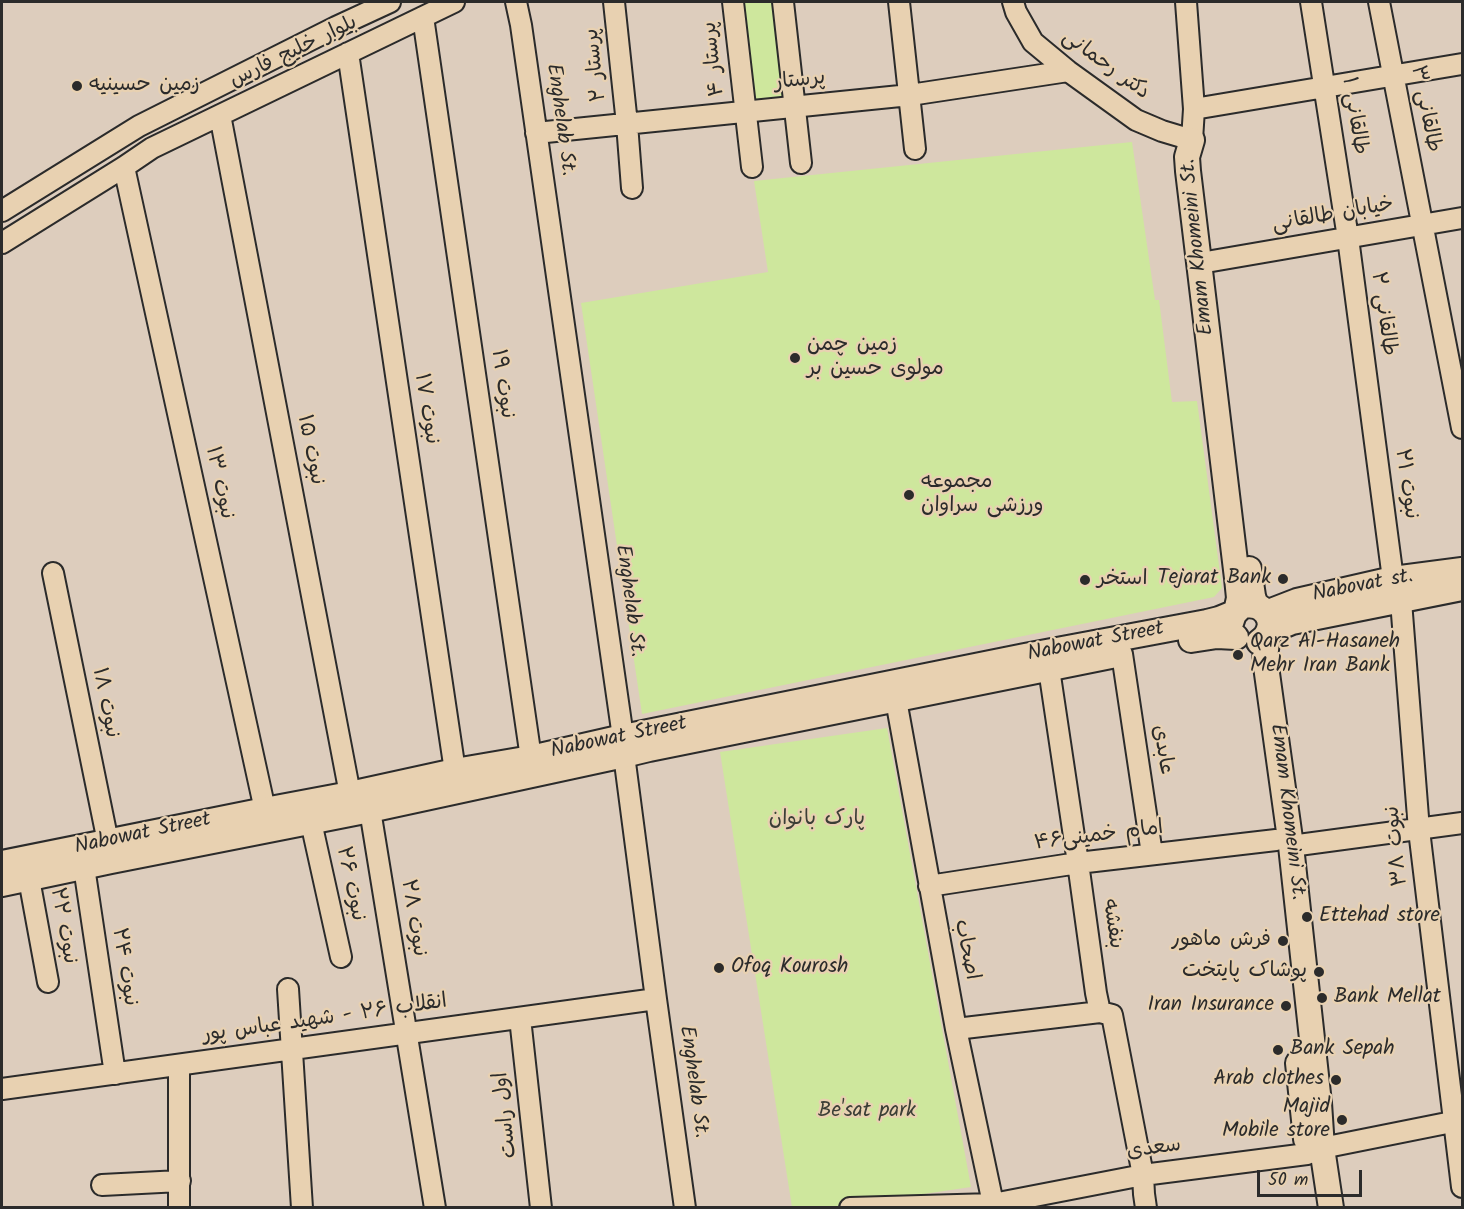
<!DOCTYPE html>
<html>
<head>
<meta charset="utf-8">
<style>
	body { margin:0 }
	#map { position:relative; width:1464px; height:1209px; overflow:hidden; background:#ddcdbd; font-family:Kalam,sans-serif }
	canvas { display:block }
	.frame { position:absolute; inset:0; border:3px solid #2b2b2b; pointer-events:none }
	.scale { position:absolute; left:1257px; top:1170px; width:105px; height:27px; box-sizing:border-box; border:3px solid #2b2b2b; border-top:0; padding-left:8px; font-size:18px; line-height:21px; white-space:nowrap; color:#2b2b2b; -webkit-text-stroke:4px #e8d1b1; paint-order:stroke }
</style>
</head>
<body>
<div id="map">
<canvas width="1464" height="1209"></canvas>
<div class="frame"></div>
<div class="scale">50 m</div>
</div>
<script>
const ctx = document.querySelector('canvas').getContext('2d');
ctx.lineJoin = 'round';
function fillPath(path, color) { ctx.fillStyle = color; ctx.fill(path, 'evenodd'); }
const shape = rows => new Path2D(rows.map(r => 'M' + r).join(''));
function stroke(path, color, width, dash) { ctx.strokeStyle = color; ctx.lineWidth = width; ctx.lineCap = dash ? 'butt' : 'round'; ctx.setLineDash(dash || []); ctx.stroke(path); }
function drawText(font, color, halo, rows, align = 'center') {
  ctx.font = font + ' Kalam,"Playpen Sans Arabic",sans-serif'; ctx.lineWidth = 4.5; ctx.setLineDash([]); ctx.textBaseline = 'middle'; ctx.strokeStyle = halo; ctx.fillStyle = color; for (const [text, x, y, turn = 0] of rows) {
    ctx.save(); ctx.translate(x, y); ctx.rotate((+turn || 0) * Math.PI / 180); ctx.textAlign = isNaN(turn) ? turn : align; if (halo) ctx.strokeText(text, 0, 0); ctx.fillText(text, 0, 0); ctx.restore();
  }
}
fillPath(shape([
	[740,2,776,2,788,97,751,100],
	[1132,142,1155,300,1159,300,1172,402,1197,401,1222,588,1214,597,642,714,581,303,768,272,754,181],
	[887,728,971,1187,836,1207,792,1207,720,752]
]), '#cee79d');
const minor = shape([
	[516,2,521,25,623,737,624,755,656,999,685,1208],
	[614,2,627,124,632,188],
	[733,2,752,167],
	[783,2,801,163],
	[899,2,915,149],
	[1013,2,1016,12,1033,42,1068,71,1136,120,1162,131,1192,140,1194,109,1186,2],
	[1311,2,1348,238,1393,579],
	[1379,2,1462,428],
	[423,17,531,758],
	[348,53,455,771],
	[1194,109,1462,64],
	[220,115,350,794],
	[536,133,910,95,1068,71],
	[124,167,265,810],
	[2,211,139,126,336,27,390,2],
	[2,243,124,167,152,148,454,2],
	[1212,261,1462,218],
	[53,573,108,842],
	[1401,601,1419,830,1462,1187],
	[1122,654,1152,854],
	[1049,669,1078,863,1096,993,1100,1012,1112,1015,1143,1175,1144,1194,1146,1208],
	[896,700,956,1029,994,1208],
	[370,810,435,1208],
	[311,822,341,957],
	[1291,846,1462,823],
	[84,867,115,1074],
	[29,879,48,982],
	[929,886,1078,863,1276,840],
	[288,989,302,1208],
	[520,1018,541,1208],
	[956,1029,1100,1012],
	[2,1089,656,999],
	[102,1185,180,1181],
	[179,1208,179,1065],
	[850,1208,993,1204,1143,1175,1307,1154,1322,1148,1462,1120]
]);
const major = shape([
	[1249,569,1253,596,1255,603,1266,613,1269,619,1270,625,1268,632,1265,637,1259,642],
	[1266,613,1297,601,1393,579,1462,570],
	[1231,623,1234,614,1241,607,1248,605,1255,606,1261,608],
	[1191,640,1217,636,1236,637],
	[2,863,265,810,350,794,455,771,531,758,623,737,1025,656,1207,622,1219,619,1236,612,1239,598,1237,578,1188,171,1187,157,1192,140],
	[2,884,111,861,370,810,624,755,649,749,1116,655],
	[1298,1063,1306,1139],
	[1331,1208,1322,1148,1319,1103,1291,846,1265,659,1268,632,1292,622,1462,588]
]);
stroke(minor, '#2b2b2b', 24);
stroke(major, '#2b2b2b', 28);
stroke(minor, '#e8d1b1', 20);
stroke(major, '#e8d1b1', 24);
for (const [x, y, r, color] of [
	[77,86,6,"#2b2b2b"],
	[795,358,6,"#2b2b2b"],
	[909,495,6,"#2b2b2b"],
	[1283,579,6,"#2b2b2b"],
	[1085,580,6,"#2b2b2b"],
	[1238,655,6,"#2b2b2b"],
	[1307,917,6,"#2b2b2b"],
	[1283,941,6,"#2b2b2b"],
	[719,968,6,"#2b2b2b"],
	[1319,972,6,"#2b2b2b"],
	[1322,998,6,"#2b2b2b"],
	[1286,1006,6,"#2b2b2b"],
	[1278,1050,6,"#2b2b2b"],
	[1336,1080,6,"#2b2b2b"],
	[1342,1120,6,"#2b2b2b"]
]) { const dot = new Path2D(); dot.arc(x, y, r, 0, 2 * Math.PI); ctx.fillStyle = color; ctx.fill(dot); stroke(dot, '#e8d1b1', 2); }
drawText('21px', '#2b2b2b', '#e8d1b1', [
	["بلوار خلیج فارس",294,53,-26],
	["پرستار ۴",715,59,-96],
	["پرستار ۲",597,65,-96],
	["دکتر رحمانی",1105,66,36],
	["پرستار",800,82,-6],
	["طالقانی ۳",1424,109,79],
	["طالقانی ۱",1353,116,81],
	["Enghelab St.",559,120,82],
	["خیابان طالقانی",1333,216,-10],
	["Emam Khomeini St.",1199,247,-96],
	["طالقانی ۲",1382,314,82],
	["نبوت ۱۹",501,384,82],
	["نبوت ۱۷",425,409,81],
	["نبوت ۱۵",309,450,79],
	["نبوت ۱۳",218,483,78],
	["نبوت ۲۱",1405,484,82],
	["Nabovat st.",1363,587,-11],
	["Enghelab St.",628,601,82],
	["Nabowat Street",1096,643,-11],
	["نبوت ۱۸",104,703,79],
	["Nabowat Street",619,739,-12],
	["عابدی",1161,750,81],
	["Emam Khomeini St.",1286,812,83],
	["Nabowat Street",143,835,-12],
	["امام خمینی۴۶",1099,837,-7],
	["نبوت ۳۸",1398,846,-96],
	["نبوت ۲۶",349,884,78],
	["نبوت ۲۸",412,918,81],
	["بنفشه",1111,924,82],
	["نبوت ۲۲",62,926,80],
	["اصحاب",965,950,79],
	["نبوت ۲۴",123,967,81],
	["انقلاب ۲۶ - شهید عباس پور",325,1020,-8],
	["Enghelab St.",692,1082,82],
	["اول راست",507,1115,-96],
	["سعدی",1154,1150,-8]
]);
drawText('21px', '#2b2b2b', '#e8d1b1', [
	["زمین حسینیه",89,86],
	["زمین چمن",807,346],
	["مولوی حسین بر",807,370],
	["مجموعه",921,483],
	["ورزشی سراوان",921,507],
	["Tejarat Bank",1271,579,"right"],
	["استخر",1097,580],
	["Qarz Al-Hasaneh",1250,643],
	["Mehr Iran Bank",1250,667],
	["Ettehad store",1319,917],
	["فرش ماهور",1271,941,"right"],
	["Ofoq Kourosh",731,968],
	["پوشاک پایتخت",1307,972,"right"],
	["Bank Mellat",1334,998],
	["Iran Insurance",1274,1006,"right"],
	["Bank Sepah",1290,1050],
	["Arab clothes",1324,1080,"right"],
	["Majid",1330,1108,"right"],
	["Mobile store",1330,1132,"right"]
], 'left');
drawText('21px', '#3b3e36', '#e8d1b1', [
	["پارک بانوان",817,820],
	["Be'sat park",867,1112]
]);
</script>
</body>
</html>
